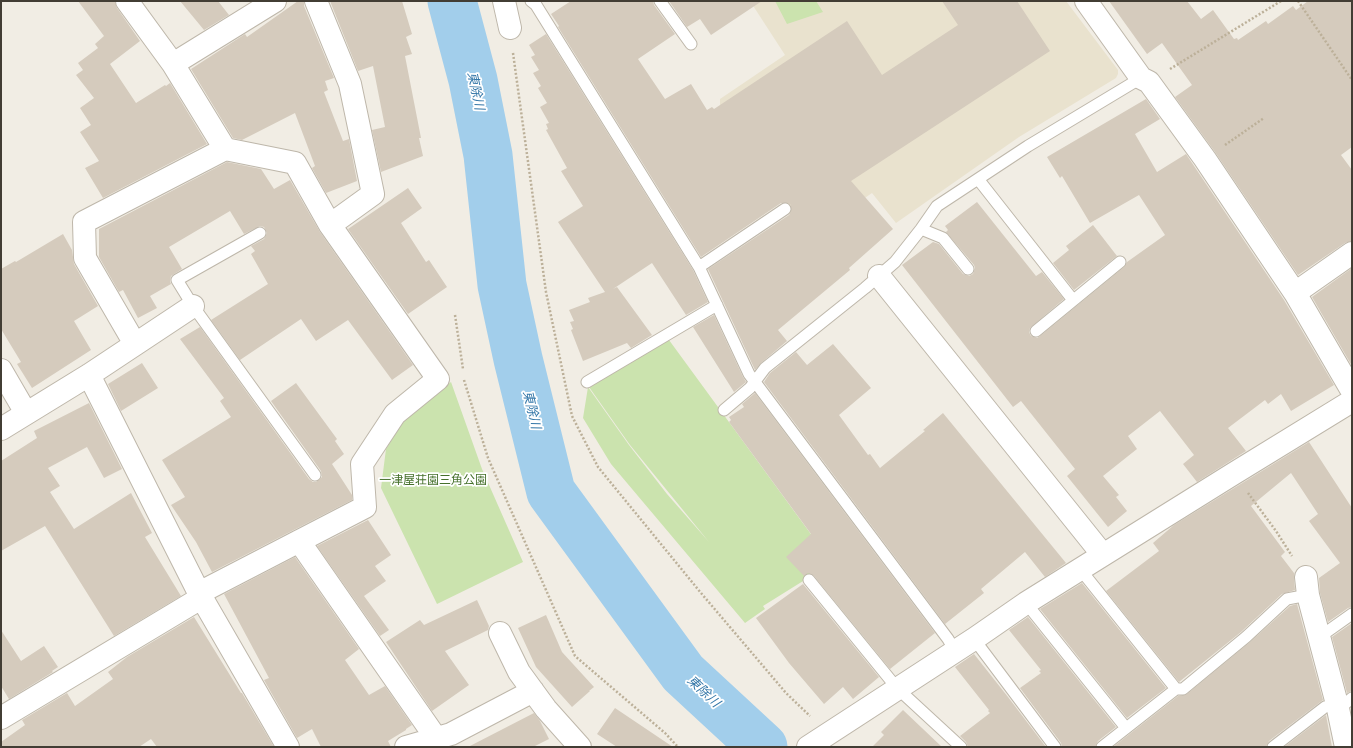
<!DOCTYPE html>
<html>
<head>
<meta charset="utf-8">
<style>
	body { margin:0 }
	#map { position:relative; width:1353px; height:748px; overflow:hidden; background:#f1ede4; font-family:"DejaVu Sans",sans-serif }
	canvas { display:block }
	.frame { position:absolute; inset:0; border:2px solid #423d34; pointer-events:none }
</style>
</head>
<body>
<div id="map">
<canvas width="1353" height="748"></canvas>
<div class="frame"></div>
</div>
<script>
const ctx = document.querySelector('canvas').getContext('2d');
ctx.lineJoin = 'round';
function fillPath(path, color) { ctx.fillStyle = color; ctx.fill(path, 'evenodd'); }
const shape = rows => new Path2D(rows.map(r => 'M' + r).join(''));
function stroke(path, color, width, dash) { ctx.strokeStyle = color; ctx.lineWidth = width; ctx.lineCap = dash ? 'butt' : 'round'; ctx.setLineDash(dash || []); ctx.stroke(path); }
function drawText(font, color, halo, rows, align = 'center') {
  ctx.font = font + ' "DejaVu Sans","Noto Sans JP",sans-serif'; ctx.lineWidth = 3.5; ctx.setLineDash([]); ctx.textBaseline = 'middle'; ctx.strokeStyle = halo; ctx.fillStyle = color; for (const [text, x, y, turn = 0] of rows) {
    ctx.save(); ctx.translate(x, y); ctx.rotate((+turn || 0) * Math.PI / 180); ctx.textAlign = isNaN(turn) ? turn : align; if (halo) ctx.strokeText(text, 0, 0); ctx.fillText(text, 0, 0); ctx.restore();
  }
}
fillPath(shape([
	[750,1,1066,1,1118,70,1118,74,1116,78,1019,137,896,223,872,193,859,202,797,223,755,167,720,106,720,99,785,55]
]), '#e9e2ce');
fillPath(shape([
	[775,1,816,1,823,12,787,24],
	[669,340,832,563,763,606,765,609,745,623,611,464,583,418,588,387,629,445,667,494,709,542,630,445,589,387],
	[451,382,482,469,523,562,437,604,381,488,386,449,405,418]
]), '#cbe3ae');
stroke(shape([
	[452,1,473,80,488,155,502,285,518,359,551,492,683,673,763,747]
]), '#a2ceeb', 49);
fillPath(shape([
	[78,1,115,1,117,8,140,41,110,64,136,103,165,85,166,86,170,83,207,144,103,198,85,168,99,161,80,132,91,125,80,108,94,98,76,75,83,70,78,63,98,48,95,44,104,36],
	[180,1,218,1,229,15,204,30],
	[298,1,304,1,304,6,334,78,325,81,328,90,324,92,343,141,349,139,357,181,326,193,312,168,315,166,295,113,242,140,233,138,191,69,245,34,247,37],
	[330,1,402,1,412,34,406,37,412,54,405,56,421,138,419,138,423,156,381,172,372,130,385,127,373,66,358,71],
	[571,1,653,1,654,5,675,34,638,59,665,99,691,84,707,110,712,107,714,109,847,21,882,75,958,25,942,1,1017,1,1050,51,851,181,893,229,849,268,850,270,778,330,787,341,761,363,755,370,708,269,789,215,791,212,791,205,788,203,781,203,701,257,558,27,559,26,551,14],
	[669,1,762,1,711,35,700,19,687,27],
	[1109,1,1187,1,1201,19,1213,10,1234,39,1237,38,1238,40,1266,21,1268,24,1293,6,1296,10,1308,1,1352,1,1352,147,1341,155,1352,170,1352,241,1345,243,1298,275,1215,152,1175,97,1192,85,1162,43,1147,54],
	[546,34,693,270,708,302,686,315,652,263,613,289,617,287,652,335,631,348,627,343,583,361,571,330,573,329,570,322,574,321,569,310,590,302,588,298,605,292,558,222,583,206,561,171,567,168,546,130,548,129,546,124,549,123,540,107,547,103,538,88,541,86,533,73,539,70,531,57,535,55,529,45],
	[1146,99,1160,119,1135,134,1157,172,1186,154,1284,300,1334,385,1291,411,1281,394,1268,404,1265,400,1228,428,1246,451,1197,482,1183,464,1194,455,1160,411,1128,436,1137,449,1103,476,1119,495,1116,497,1127,511,1108,527,1067,476,1075,469,1021,401,1013,407,902,265,933,242,939,244,963,274,969,276,973,274,975,268,974,265,946,232,948,230,945,226,977,202,1036,276,1042,272,1064,299,1030,328,1029,332,1031,336,1037,338,1040,336,1124,267,1127,262,1165,235,1139,195,1090,223,1062,176,1060,178,1047,157],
	[227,162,261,169,274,189,290,180,320,232,413,365,392,380,348,320,316,341,301,319,240,360,211,320,268,284,251,254,255,251,251,246,264,239,267,233,264,227,260,226,244,234,230,211,169,247,182,269,171,276,170,281,171,284,150,296,157,308,138,318,123,290,119,292,99,257,99,229],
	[408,188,422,208,401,223,426,262,429,260,447,287,408,314,348,229],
	[1093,225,1117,256,1074,290,1053,263,1069,250,1066,246],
	[63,234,72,250,74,264,98,306,74,321,91,350,32,388,17,364,21,362,1,329,1,269,15,261,16,262],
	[1352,268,1352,366,1312,297],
	[714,315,743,377,746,382,734,392,693,327],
	[200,327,309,479,313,482,316,482,322,477,321,471,271,401,296,383,337,439,335,441,344,454,332,464,352,495,352,500,212,572,196,542,171,505,185,497,162,460,231,417,220,401,224,398,180,339],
	[833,344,871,388,839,415,868,455,870,454,880,468,925,431,923,430,943,413,1066,563,1045,577,1025,552,981,589,984,593,945,624,764,382,770,373,796,352,807,365],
	[142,363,158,388,121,411,108,384],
	[755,393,935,633,890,669,814,576,808,573,804,576,786,557,811,534,729,422,731,420,729,417,744,407,742,404],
	[89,403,122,469,104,478,87,447,48,468,60,486,50,492,74,529,131,493,152,533,145,537,181,596,114,636,45,526,1,551,1,461,37,438,34,431],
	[1309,442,1352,508,1352,607,1348,608,1328,622,1320,593,1319,578,1340,563,1309,521,1318,514,1291,473,1251,506,1285,552,1281,556,1294,573,1294,578,1295,590,1282,594,1241,632,1179,682,1106,591,1159,551,1153,543,1174,525],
	[368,520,391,555,375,566,386,581,364,596,389,630,380,636,317,546],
	[295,557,359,649,345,660,369,695,385,686,412,725,406,729,406,730,388,741,391,747,321,747,312,729,297,738,264,680,269,678,224,594],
	[1082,583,1166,688,1127,718,1040,609],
	[803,584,879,677,853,699,843,687,824,704,789,663,756,618],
	[477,600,489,626,488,630,445,651,469,685,432,711,386,642,420,620,424,625],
	[1297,604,1323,700,1269,741,1266,747,1113,747,1178,696,1187,694,1250,642,1290,606],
	[546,615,562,652,594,687,589,691,590,691,572,707,536,667,518,628],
	[194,617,241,693,242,693,274,747,157,747,151,739,139,747,1,747,1,742,25,725,22,720,67,693,75,706,113,679,108,672,127,657],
	[1028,617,1116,727,1098,741,1095,747,1062,747,1061,743,1020,688,1041,673,1039,671,1041,670,1009,630],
	[1352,623,1352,691,1347,693,1332,637],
	[1,630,21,661,44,646,58,667,52,671,53,672,9,699,1,686],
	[974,654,1008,697,1046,747,968,747,966,742,960,736,990,713,988,711,989,710,955,667],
	[615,708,673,747,617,747,597,734],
	[903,710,942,747,872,747,884,735,881,732],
	[534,713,540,721,549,739,533,747,468,747],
	[1326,715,1332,747,1284,747]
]), '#d5cbbd');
const service = shape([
	[531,1,536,5,699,267,749,374,948,639,955,651],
	[660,1,691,44],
	[978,179,1073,300],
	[921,229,943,238,968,269],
	[260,233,177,280,193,306,315,475],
	[699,267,785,209],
	[1036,331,1120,262],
	[587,382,717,305],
	[724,410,750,388,765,368,865,288,895,262,921,229,937,206,1028,146,1141,78],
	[1080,569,1176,689],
	[809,580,897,688,961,747],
	[1026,603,1126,728],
	[1318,634,1328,631,1352,614],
	[974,639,1055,747],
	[1102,747,1176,689,1183,689,1246,637,1287,599,1308,595],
	[1273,747,1325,707,1346,703,1352,698]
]);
const minor = shape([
	[127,1,173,64,225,149],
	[316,1,350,84,373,194,330,225],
	[504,1,510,28],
	[1086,1,1141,78,1149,82,1205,159,1295,293,1352,391],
	[173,64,275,1],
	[879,276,1103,555],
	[1295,293,1352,253],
	[135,344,85,258,84,222,225,149,295,163,330,225,438,379,395,414,362,464,365,507,199,593],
	[1,370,26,413],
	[89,375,199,593,288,747],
	[1,429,89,375,193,306],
	[299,541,436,738],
	[1306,577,1308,595,1337,704,1346,747],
	[500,633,519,672,546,709,580,747],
	[1,718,201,598],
	[406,747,451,734,533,691],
	[808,747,974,639,1026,603,1233,474,1352,401]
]);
stroke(service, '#beb7aa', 13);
stroke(minor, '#beb7aa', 24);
stroke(shape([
	[1298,1,1352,80],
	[513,53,546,292,572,416,598,467,701,593,786,693,810,716],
	[1170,69,1281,1],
	[1225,145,1264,118],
	[455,315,463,369],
	[464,380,488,458,575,656,665,733,678,747],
	[1248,493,1276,531,1292,556]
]), '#bcb099', 2.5, [2, 2]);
stroke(service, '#fff', 11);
stroke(minor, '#fff', 22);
drawText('12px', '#45702b', '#fff', [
	["一津屋荘園三角公園",433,481]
]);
drawText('italic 13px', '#3477a8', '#fff', [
	["東除川",475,91,78],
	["東除川",531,410,77],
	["東除川",703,692,43]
]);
</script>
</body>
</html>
